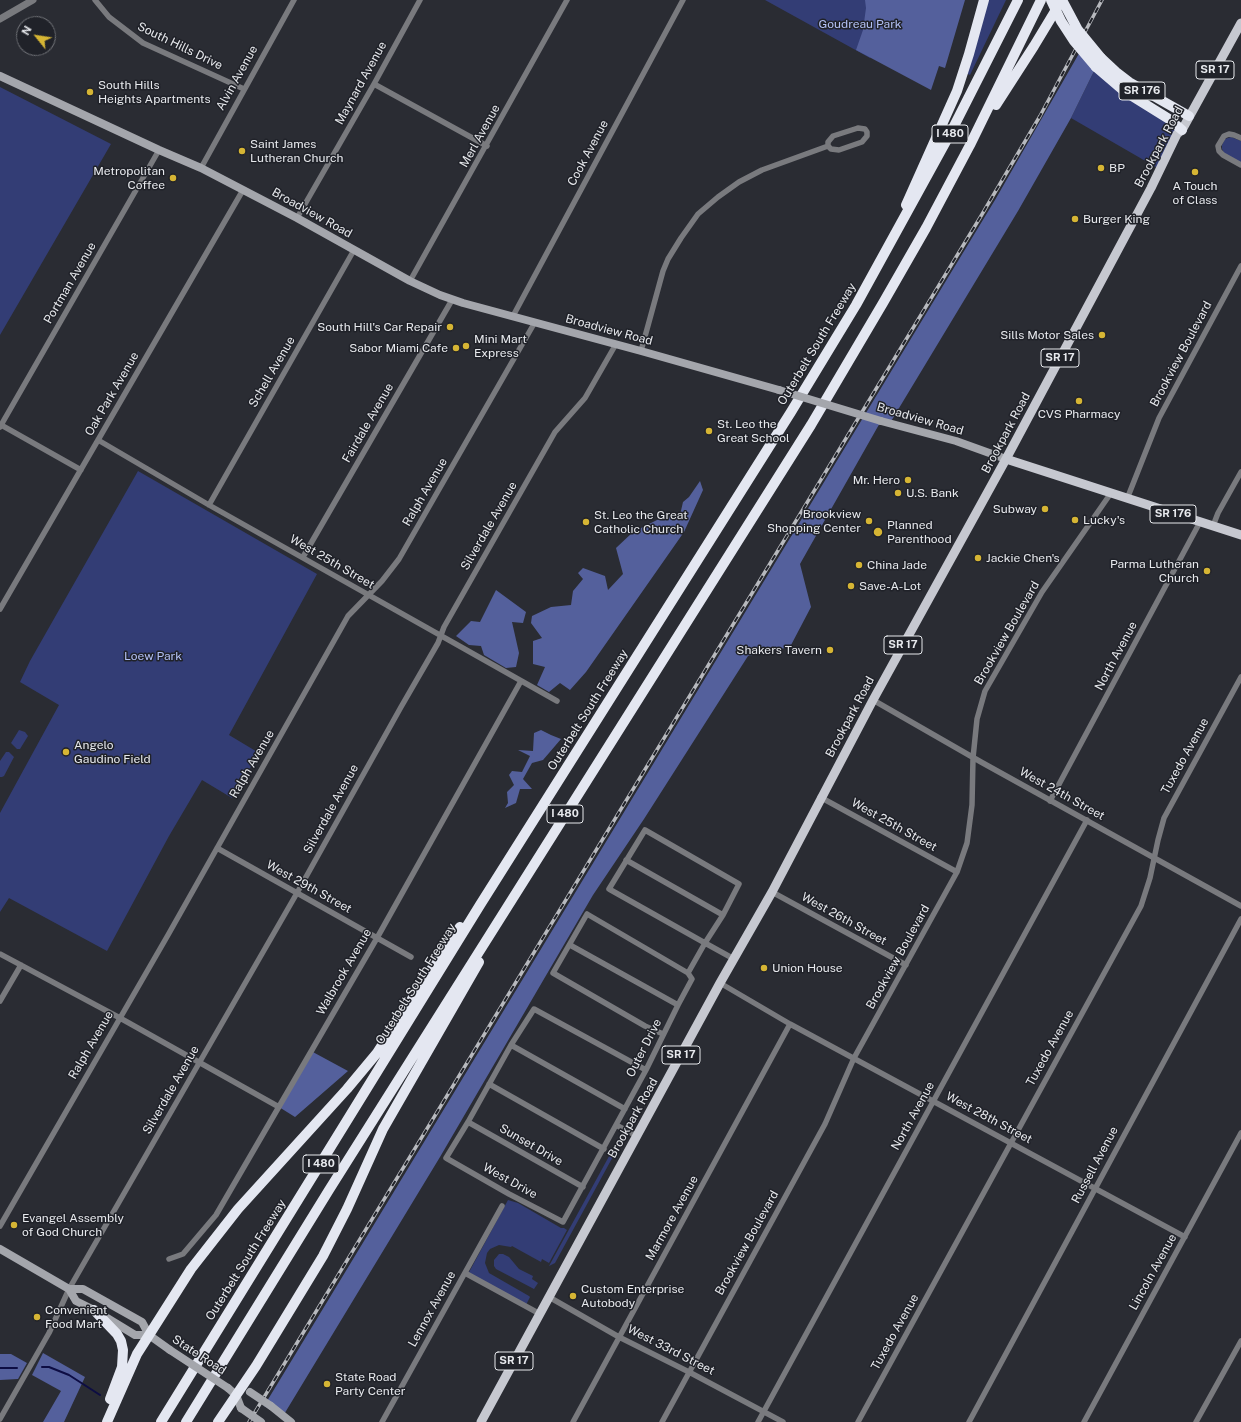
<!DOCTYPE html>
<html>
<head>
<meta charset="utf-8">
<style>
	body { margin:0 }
	#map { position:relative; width:1241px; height:1422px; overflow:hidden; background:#2a2c33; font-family:"Public Sans",sans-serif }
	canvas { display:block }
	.north { position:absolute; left:16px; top:16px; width:40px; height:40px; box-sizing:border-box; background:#202229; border:1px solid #707277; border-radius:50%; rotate:300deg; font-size:11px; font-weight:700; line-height:16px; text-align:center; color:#e7e9ed }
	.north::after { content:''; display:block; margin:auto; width:14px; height:18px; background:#d6b534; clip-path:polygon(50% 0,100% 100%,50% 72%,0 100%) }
</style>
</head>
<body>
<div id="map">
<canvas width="1241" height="1422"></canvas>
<div class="north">N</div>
</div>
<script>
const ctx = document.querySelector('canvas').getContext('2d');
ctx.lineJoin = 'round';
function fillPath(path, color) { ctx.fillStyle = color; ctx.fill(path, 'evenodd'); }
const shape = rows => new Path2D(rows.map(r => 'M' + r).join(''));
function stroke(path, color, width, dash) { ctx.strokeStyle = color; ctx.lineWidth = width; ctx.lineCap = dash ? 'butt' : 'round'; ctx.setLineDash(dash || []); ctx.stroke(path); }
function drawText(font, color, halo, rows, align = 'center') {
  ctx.font = font + ' "Public Sans",sans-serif'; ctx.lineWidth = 3; ctx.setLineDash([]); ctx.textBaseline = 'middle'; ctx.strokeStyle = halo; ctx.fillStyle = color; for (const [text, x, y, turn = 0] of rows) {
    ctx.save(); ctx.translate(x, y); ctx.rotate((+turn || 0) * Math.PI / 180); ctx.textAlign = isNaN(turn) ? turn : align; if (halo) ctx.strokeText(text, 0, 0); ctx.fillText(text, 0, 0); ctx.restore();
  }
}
fillPath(shape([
	[765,0,899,0,870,58],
	[987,0,1006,0,970,75,966,73],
	[1096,67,1182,130,1161,170,1071,118],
	[0,87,111,144,0,335],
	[1231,137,1241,141,1241,163,1224,153,1222,149,1222,145,1225,139],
	[138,471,317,574,229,735,259,753,232,798,202,780,169,836,107,951,9,898,0,912,0,813,59,705,20,682,30,661],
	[19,730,25,732,28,736,20,749,17,749,11,743],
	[6,752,9,752,14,757,4,776,2,777,0,777,0,761],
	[619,1138,622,1140,555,1263,549,1266],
	[508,1200,518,1203,561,1228,564,1228,567,1230,549,1263,542,1259,541,1262,512,1246,511,1247,499,1245,490,1249,487,1253,485,1263,489,1273,529,1296,530,1297,526,1305,468,1274],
	[499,1254,503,1254,509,1257,519,1269,533,1276,532,1279,538,1283,534,1289,496,1269,494,1266,494,1260]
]), '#333d75');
fillPath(shape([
	[865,0,965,0,945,68,939,66,931,90,856,50,863,30,866,8],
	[1081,50,1096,67,1071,118,1018,211,890,423,881,421,800,564,811,607,790,647,748,656,644,819,593,895,440,1157,283,1416,264,1406,995,200],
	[700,481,703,490,684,532,586,672,570,690,560,683,549,692,537,685,545,667,533,664,533,641,542,638,531,623,532,616,551,607,571,605,573,591,583,579,578,573,583,568,605,576,608,590,623,574,616,548,633,532,663,517,680,515,683,502,689,497],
	[496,590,526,612,523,623,512,622,519,653,516,667,506,668,484,655,481,646,469,645,456,636,471,621,480,622],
	[541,730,551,735,561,739,543,760,532,763,523,779,532,789,520,789,516,803,505,808,508,803,507,792,514,785,509,775,512,771,522,772,530,756,518,750,533,751,534,733],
	[311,1051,348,1071,295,1117,279,1107],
	[43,1353,85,1377,64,1422,43,1422,61,1391,32,1375],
	[0,1354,11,1354,27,1363,18,1379,0,1380]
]), '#54609c');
stroke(shape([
	[42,1367,49,1367,69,1375,100,1395],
	[0,1368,17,1368]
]), '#0d0d43', 2);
stroke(shape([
	[95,0,109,17,143,43,244,89],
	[374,84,487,146],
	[858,128,865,129,867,132,867,136,862,142,839,150,831,149,828,146,828,142,833,136,858,128],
	[1241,138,1234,135,1229,134,1224,136,1218,146,1219,151,1223,155,1241,165],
	[201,168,294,0],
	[297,218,374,84,420,0],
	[410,281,567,0],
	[513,316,683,0],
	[641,351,663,271,668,259,681,238,698,214,718,197,739,182,762,170,828,146],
	[1,425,81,470],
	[0,427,159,150],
	[98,440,209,505,557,701],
	[1127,499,1159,418,1241,266],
	[209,505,354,250],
	[1213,526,1218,513,1241,472],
	[303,557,452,300],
	[0,609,243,190],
	[873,700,981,762,1241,906],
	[820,797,957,872],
	[1050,801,1200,522],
	[217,848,411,957],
	[626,860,723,915],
	[772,892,906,965],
	[570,945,678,1005],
	[0,954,120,1018,279,1107],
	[720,983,790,1024,1185,1237],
	[0,1001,21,965],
	[663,1034,645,1026,553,973,587,914,688,973],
	[511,1045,625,1109],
	[646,1070,534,1009,511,1045,468,1122,446,1158,509,1194,563,1222,646,1070,678,1005,692,979,688,973,705,943,723,915,739,884,645,830,609,889,705,943,734,959],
	[489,1084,604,1149],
	[468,1122,583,1187],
	[616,1125,637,1136],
	[0,1226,168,935,348,616,382,581,399,559,535,322],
	[169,1259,183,1254,216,1215,377,938,521,681],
	[465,1273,540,1314],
	[549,1297,619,1337,689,1372,783,1422],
	[0,1419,49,1333,69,1289,297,893,401,707,438,643,444,627,555,432,585,398,616,344],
	[382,1422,502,1206],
	[573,1422,790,1024],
	[662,1422,825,1124,854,1058,957,872,967,843,972,805,973,758,977,719,985,691,1042,592,1111,493],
	[758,1422,1087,820],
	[858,1422,1141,906,1150,878,1158,840,1164,818,1241,677],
	[969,1422,1241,919],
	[1084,1422,1241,1133],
	[1196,1422,1241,1341]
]), '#797a7e', 5.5);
stroke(shape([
	[0,19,33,0]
]), '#797a7e', 7);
stroke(shape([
	[0,76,159,150,201,168,297,218,410,281,440,295,463,303,641,351,779,390],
	[881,421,956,441,1006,459],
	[0,1249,69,1289,83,1289,142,1322,149,1335,170,1350],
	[69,1289,76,1301,94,1310,135,1335,149,1335],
	[228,1388,236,1395,241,1408],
	[271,1406,291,1422]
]), '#a4a6ac', 8);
stroke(shape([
	[1006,459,1241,535],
	[481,1422,720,983,772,892,873,700,1006,459,1151,188,1177,134,1182,130,1241,23]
]), '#c6c8d0', 9);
stroke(shape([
	[1101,58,1116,72,1129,82,1189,116],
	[1096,67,1124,91,1169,119,1182,130],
	[996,105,1034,46,1060,3],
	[906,205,957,91,969,54,984,0],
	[94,1310,117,1334,121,1341,123,1350,122,1367,110,1399],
	[107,1422,137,1354,191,1269,238,1209,347,1089,377,1053,447,945,460,927],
	[161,1422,480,905,791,412,856,305,950,134,1018,0],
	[186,1422,329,1190,811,425,883,303,926,228,970,145,1041,0],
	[218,1422,256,1366,323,1256,347,1209,383,1129,479,962]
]), '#e4e7f1', 10);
const rail = shape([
	[249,1422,981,216,1040,116,1102,0]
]);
stroke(rail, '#b7b9be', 3.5);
stroke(rail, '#202229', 2, [6]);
stroke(shape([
	[779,390,881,421],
	[170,1350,228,1388],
	[250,1392,271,1406],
	[241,1408,261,1422]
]), '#a4a6ac', 8);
stroke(shape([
	[1051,0,1061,21,1074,41,1096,67],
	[1062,0,1078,30,1101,58]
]), '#e4e7f1', 10);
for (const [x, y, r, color] of [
	[90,92,4,"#d6b534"],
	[242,151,4,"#d6b534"],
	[1101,168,4,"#d6b534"],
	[1195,172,4,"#d6b534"],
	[173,178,4,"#d6b534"],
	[1075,219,4,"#d6b534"],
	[450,327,4,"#d6b534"],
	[1102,335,4,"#d6b534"],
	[466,346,4,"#d6b534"],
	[456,348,4,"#d6b534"],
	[1079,401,4,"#d6b534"],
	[709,431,4,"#d6b534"],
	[908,480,4,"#d6b534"],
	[898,493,4,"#d6b534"],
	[1045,509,4,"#d6b534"],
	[1075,520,4,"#d6b534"],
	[869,521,4,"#d6b534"],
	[586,522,4,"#d6b534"],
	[878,532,5,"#d6b534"],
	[978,558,4,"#d6b534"],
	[859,565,4,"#d6b534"],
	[1207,571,4,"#d6b534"],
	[851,586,4,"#d6b534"],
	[830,650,4,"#d6b534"],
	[66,752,4,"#d6b534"],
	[764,968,4,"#d6b534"],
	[14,1225,4,"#d6b534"],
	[573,1296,4,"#d6b534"],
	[37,1317,4,"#d6b534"],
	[327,1384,4,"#d6b534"]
]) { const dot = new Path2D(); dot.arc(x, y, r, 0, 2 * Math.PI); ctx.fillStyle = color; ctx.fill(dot); stroke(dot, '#202229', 1.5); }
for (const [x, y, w] of [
	[1215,70,38],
	[1142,91,46],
	[950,134,36],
	[1060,358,38],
	[1173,514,46],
	[903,645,38],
	[565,814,36],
	[681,1055,38],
	[321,1164,36],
	[514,1361,38]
]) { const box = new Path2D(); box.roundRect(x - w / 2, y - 9, w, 18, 3); ctx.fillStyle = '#202229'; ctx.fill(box); stroke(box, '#e7e9ed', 1); }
drawText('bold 11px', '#e7e9ed', null, [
	["SR 17",1215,70],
	["SR 176",1142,91],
	["I 480",950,134],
	["SR 17",1060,358],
	["SR 176",1173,514],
	["SR 17",903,645],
	["I 480",565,814],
	["SR 17",681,1055],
	["I 480",321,1164],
	["SR 17",514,1361]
]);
drawText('12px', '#b3c0f5', '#202229', [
	["Goudreau Park",860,24],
	["Loew Park",153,656]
]);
drawText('12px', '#e7e9ed', '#202229', [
	["South Hills Drive",180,46,26],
	["Alvin Avenue",237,78,-61],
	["Maynard Avenue",361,83,-61],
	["Merl Avenue",480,136,-61],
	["Brookpark Road",1159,147,-62],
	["Cook Avenue",588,153,-62],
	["Broadview Road",312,213,29],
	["Portman Avenue",70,283,-60],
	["Broadview Road",609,330,15],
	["Outerbelt South Freeway",817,344,-59],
	["Brookview Boulevard",1181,354,-62],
	["Schell Avenue",272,372,-60],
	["Oak Park Avenue",112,394,-60],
	["Broadview Road",920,419,16],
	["Fairdale Avenue",368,423,-60],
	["Brookpark Road",1006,433,-62],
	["Ralph Avenue",425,492,-60],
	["Silverdale Avenue",489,526,-60],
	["West 25th Street",332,562,30],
	["Brookview Boulevard",1007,633,-60],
	["North Avenue",1116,656,-62],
	["Outerbelt South Freeway",588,710,-58],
	["Brookpark Road",850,717,-62],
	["Tuxedo Avenue",1185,756,-61],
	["Ralph Avenue",252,764,-60],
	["West 24th Street",1062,794,29],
	["Silverdale Avenue",331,809,-61],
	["West 25th Street",894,825,29],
	["West 29th Street",309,887,29],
	["West 26th Street",844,919,29],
	["Brookview Boulevard",898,957,-61],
	["Walbrook Avenue",344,972,-60],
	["Outerbelt South Freeway",416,984,-58],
	["Ralph Avenue",91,1045,-60],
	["Outer Drive",644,1048,-63],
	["Tuxedo Avenue",1050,1048,-61],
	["Silverdale Avenue",171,1090,-60],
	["North Avenue",913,1116,-61],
	["Brookpark Road",633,1118,-61],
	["West 28th Street",989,1118,28],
	["Sunset Drive",531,1145,30],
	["Russell Avenue",1095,1165,-62],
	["West Drive",510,1181,29],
	["Marmore Avenue",672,1218,-61],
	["Brookview Boulevard",747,1243,-61],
	["Outerbelt South Freeway",246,1260,-58],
	["Lincoln Avenue",1153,1272,-61],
	["Lennox Avenue",432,1309,-61],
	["Tuxedo Avenue",895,1332,-61],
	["West 33rd Street",671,1350,27],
	["State Road",199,1355,33]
]);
drawText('12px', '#e7e9ed', '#202229', [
	["South Hills",98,85],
	["Heights Apartments",98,99],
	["Saint James",250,144],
	["Lutheran Church",250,158],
	["BP",1109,168],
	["Metropolitan",165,171,"right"],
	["Coffee",165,185,"right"],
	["A Touch",1195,186,"center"],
	["of Class",1195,200,"center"],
	["Burger King",1083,219],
	["South Hill's Car Repair",442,327,"right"],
	["Sills Motor Sales",1094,335,"right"],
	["Mini Mart",474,339],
	["Express",474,353],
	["Sabor Miami Cafe",448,348,"right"],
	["CVS Pharmacy",1079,414,"center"],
	["St. Leo the",717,424],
	["Great School",717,438],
	["Mr. Hero",900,480,"right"],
	["U.S. Bank",906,493],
	["Subway",1037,509,"right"],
	["Brookview",861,514,"right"],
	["Shopping Center",861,528,"right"],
	["St. Leo the Great",594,515],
	["Catholic Church",594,529],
	["Lucky's",1083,520],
	["Planned",887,525],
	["Parenthood",887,539],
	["Jackie Chen's",986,558],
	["Parma Lutheran",1199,564,"right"],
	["Church",1199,578,"right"],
	["China Jade",867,565],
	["Save-A-Lot",859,586],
	["Shakers Tavern",822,650,"right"],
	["Angelo",74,745],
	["Gaudino Field",74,759],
	["Union House",772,968],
	["Evangel Assembly",22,1218],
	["of God Church",22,1232],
	["Custom Enterprise",581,1289],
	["Autobody",581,1303],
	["Convenient",45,1310],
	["Food Mart",45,1324],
	["State Road",335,1377],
	["Party Center",335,1391]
], 'left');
</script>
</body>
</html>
